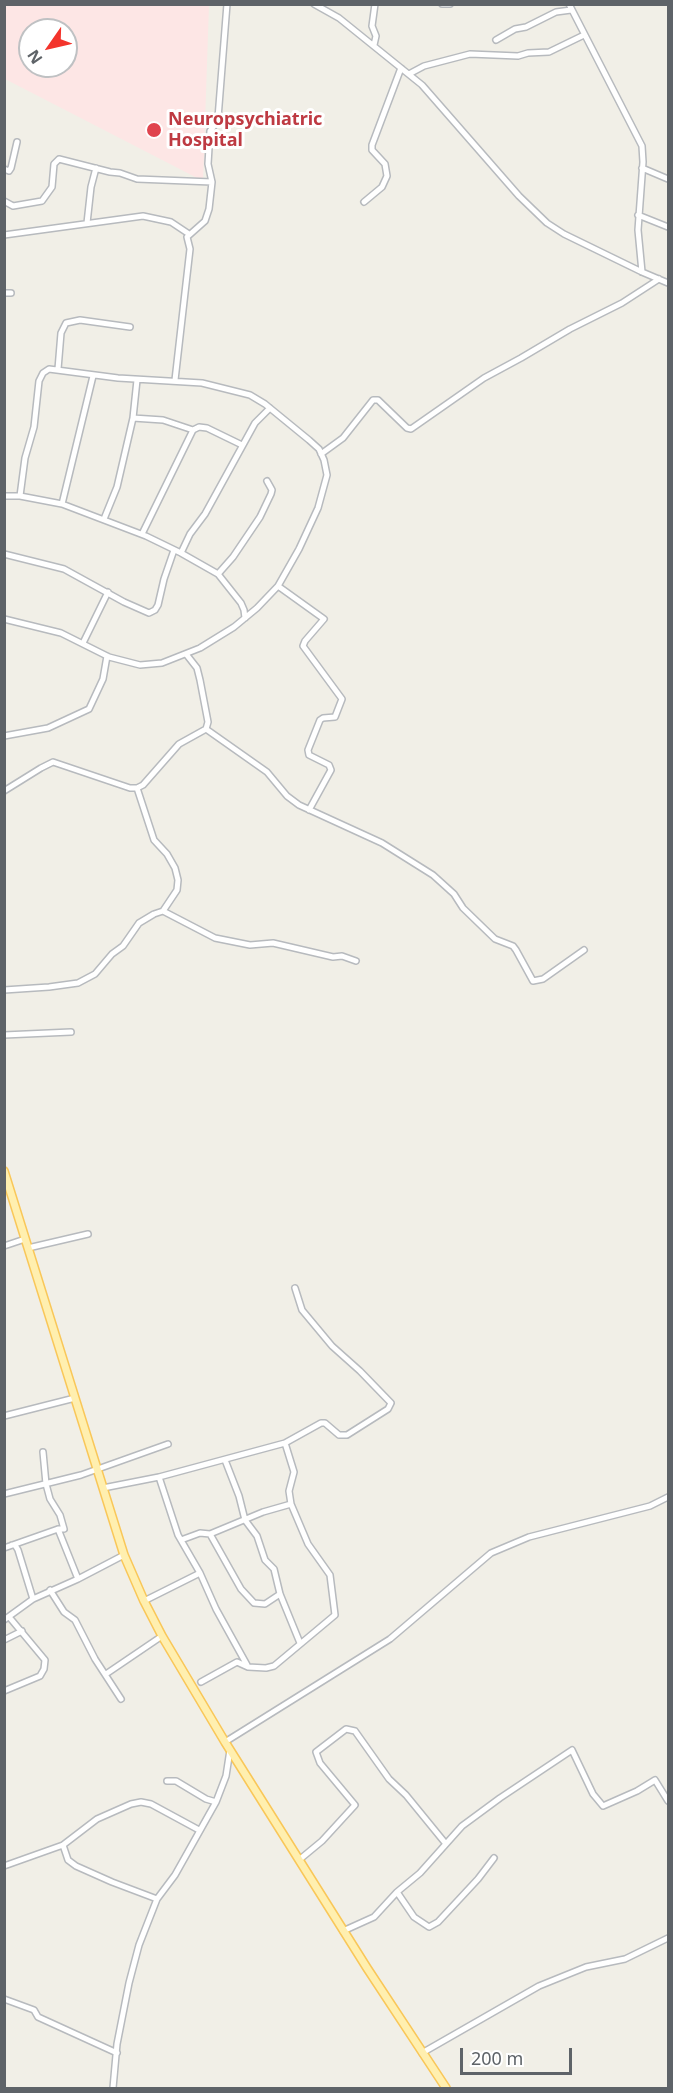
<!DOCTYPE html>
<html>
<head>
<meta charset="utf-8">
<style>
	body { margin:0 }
	#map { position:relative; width:673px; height:2093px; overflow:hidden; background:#f1efe7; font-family:"Noto Sans",sans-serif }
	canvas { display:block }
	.frame { position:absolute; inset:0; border:6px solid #5e6368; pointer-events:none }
	.north { position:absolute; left:18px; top:18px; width:60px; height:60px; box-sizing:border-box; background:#fff; border:2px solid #bfc1c3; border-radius:50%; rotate:236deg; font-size:16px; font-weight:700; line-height:24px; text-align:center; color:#5e6368 }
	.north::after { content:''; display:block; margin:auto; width:21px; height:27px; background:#f3342c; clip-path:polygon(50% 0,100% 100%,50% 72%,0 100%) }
	.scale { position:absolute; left:460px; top:2048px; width:112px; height:27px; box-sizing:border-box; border:3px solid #5e6368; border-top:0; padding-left:8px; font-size:18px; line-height:21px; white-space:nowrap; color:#5e6368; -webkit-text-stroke:4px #fff; paint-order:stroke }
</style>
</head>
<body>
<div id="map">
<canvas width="673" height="2093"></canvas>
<div class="frame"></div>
<div class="north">N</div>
<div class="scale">200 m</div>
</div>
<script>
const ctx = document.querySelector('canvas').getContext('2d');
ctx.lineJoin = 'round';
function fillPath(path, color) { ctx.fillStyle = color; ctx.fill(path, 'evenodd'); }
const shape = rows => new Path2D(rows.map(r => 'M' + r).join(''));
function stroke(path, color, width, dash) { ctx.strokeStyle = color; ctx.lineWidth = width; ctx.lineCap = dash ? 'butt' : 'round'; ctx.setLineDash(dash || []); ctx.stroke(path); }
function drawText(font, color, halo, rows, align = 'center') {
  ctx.font = font + ' "Noto Sans",sans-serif'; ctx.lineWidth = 6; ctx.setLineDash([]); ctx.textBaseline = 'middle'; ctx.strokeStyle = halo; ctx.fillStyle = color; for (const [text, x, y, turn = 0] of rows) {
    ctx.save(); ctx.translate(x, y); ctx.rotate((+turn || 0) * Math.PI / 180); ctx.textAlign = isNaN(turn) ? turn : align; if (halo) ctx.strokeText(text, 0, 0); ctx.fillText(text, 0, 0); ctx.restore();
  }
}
fillPath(shape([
	[4,5,209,5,203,181,5,79],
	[30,30,66,30,66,66,30,66]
]), '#fde6e5');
const minor = shape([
	[314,4,339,18,422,85,519,196,547,223,564,234,642,272,668,283],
	[442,4,450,4],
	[569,4,642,146,643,162,638,230,642,272],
	[496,40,515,29,526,27,556,12,571,10],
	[374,45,376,36,372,26,375,4],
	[409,74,424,66,470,54,518,56,528,53,549,52,584,35],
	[642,168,668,179],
	[4,169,9,171,11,168,17,142],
	[4,201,13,206,42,201,52,187,54,164,59,159,110,172,120,173,137,179,212,182],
	[364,202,382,187,387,176,385,164,372,150,372,145,401,68],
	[638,215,668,227],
	[87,223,91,187,96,168],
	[4,235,143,216,171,222,189,234],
	[4,293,11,293],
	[58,369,61,333,66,323,80,320,130,327],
	[175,380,190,249,187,237,205,221,209,209,212,182,208,164,210,131,217,122,218,118,227,4],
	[133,418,163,420,193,430],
	[321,454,343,438,373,400,378,400,407,428,411,429,484,378,521,358,570,329,622,303,659,279],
	[4,496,20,496,62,504,146,536,181,553,218,574,241,603,244,610,245,618],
	[62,504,93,376],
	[104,519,117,487,133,418,137,380],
	[142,534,193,430,199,427,207,428,242,445],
	[181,553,190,534,205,514,255,423,270,408],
	[4,554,64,569,124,602,149,613,155,610,158,605,164,579,174,550],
	[218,574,233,557,260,517,271,494,272,490,267,481],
	[278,586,324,619,305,641,303,646,342,699,335,717,323,718,320,720,308,750,309,755,329,765,331,770,309,810],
	[4,619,61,633,109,657,140,665,162,663,200,648,234,627,257,608,278,586,299,549,318,508,327,475,324,460,319,449,309,440,265,404,250,395,202,383,118,378,49,369,43,373,39,381,34,427,25,458,20,496],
	[83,643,108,592],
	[206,729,267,772,287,796,299,805,382,843,433,875,454,894,463,908,495,939,513,946,516,950,533,981,543,979,584,950],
	[4,736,48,728,89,709,103,679,107,656],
	[137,788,154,840,167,854,175,868,178,880,177,890,163,911],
	[4,791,41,768,53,762,130,788,137,788,143,785,179,744,206,729,208,722,200,680,197,668,186,654],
	[4,990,49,987,78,983,95,974,112,954,123,946,139,923,154,914,163,911,215,938,250,945,273,943,333,957,342,956,356,961],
	[4,1035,71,1032],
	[4,1246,25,1239],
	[28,1248,88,1234],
	[4,1416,75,1398],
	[43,1452,46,1484,50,1499,60,1515,64,1529,58,1529,78,1579],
	[225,1460,239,1496,245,1520,257,1536,265,1560,274,1569,280,1594,300,1643],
	[159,1477,178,1535,200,1573,216,1609,247,1665],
	[103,1488,159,1477,285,1443,321,1423,325,1423,339,1435,347,1435,388,1409,391,1403,360,1371,332,1346,302,1310,295,1288],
	[4,1494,81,1475,168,1444],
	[210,1534,263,1512,291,1504],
	[181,1540,200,1533,210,1534,241,1589,254,1603,265,1604,280,1594],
	[12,1545,15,1545,18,1550,33,1599],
	[4,1548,58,1529],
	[50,1590,64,1612,75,1620,95,1659,121,1699],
	[144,1601,200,1573],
	[4,1620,33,1599,78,1579,124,1555],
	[4,1640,22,1631],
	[106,1674,162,1636],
	[201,1682,237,1662,248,1667,266,1668,274,1666,335,1615,330,1575,308,1544,291,1504,289,1491,294,1472,285,1443],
	[4,1691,40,1676,44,1669,45,1660,10,1618],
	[225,1742,390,1639,491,1553,529,1537,650,1506,668,1497],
	[167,1781,176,1781,206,1799,216,1802],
	[63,1845,68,1860,76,1866,112,1882,157,1899],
	[299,1860,322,1841,355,1805,320,1763,316,1752,346,1729,355,1731,389,1779,406,1795,446,1844],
	[4,1866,63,1845,97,1819,131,1804,141,1802,151,1804,199,1830],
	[397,1892,414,1917,429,1927,438,1922,478,1879,494,1858],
	[343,1931,374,1917,397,1892,420,1873,462,1826,500,1798,572,1750,593,1794,603,1806,637,1791,655,1780,668,1801],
	[4,1999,34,2010,38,2017,117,2053],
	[422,2053,539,1986,586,1967,625,1959,668,1938],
	[113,2088,117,2044,129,1983,139,1945,157,1899,175,1875,216,1802,226,1776,230,1750]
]);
const major = shape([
	[4,1171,124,1555,144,1601,162,1636,225,1742,367,1968,446,2088]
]);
stroke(minor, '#b7babe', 8);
stroke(major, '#f9c759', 10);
stroke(minor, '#fff', 5);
stroke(major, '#ffefaf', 7);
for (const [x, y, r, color] of [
	[154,130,8,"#e0444e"]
]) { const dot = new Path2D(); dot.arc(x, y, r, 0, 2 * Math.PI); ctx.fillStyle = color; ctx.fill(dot); stroke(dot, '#fff', 2); }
drawText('bold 18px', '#be3a42', '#fff', [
	["Neuropsychiatric",168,120],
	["Hospital",168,141]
], 'left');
</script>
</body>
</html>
